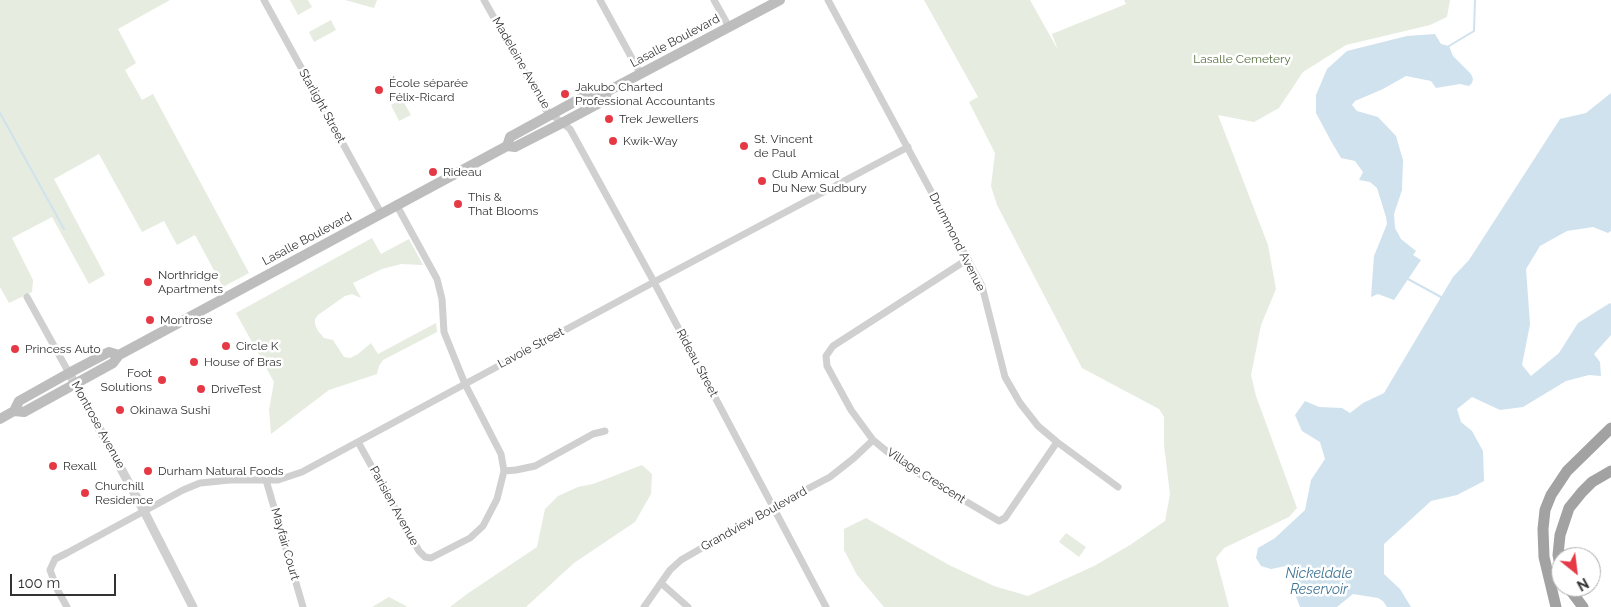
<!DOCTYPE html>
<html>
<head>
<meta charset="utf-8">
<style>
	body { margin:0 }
	#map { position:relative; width:1611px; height:607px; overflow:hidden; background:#fff; font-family:Raleway,sans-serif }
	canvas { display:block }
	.north { position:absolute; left:1551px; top:547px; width:50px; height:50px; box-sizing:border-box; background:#fff; border:1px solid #adadad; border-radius:50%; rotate:151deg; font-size:14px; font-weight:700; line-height:20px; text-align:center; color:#333 }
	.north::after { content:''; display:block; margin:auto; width:18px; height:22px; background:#e63946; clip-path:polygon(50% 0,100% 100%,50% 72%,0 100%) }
	.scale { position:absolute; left:10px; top:574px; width:106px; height:22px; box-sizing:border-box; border:2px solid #333; border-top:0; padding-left:6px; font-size:15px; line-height:18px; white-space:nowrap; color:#333; -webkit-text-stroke:4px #fff; paint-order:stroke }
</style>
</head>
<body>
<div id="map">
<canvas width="1611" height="607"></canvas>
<div class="north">N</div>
<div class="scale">100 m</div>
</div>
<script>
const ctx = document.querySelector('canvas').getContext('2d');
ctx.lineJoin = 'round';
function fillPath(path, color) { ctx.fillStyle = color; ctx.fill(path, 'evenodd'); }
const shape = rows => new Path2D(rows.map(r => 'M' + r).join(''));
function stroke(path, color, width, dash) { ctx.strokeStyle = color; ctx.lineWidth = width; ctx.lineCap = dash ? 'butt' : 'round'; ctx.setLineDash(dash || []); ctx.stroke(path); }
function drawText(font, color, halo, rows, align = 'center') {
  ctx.font = font + ' Raleway,sans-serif'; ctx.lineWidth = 5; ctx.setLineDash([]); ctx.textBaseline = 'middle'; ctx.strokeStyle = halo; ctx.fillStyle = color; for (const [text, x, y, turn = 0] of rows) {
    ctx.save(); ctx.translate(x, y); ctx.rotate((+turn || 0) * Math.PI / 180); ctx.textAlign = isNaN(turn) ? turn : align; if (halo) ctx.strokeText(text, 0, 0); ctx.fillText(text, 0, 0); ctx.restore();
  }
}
fillPath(shape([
	[0,0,170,0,118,29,136,63,125,70,142,100,153,94,249,273,223,287,195,235,177,245,164,221,142,232,99,154,54,179,105,275,89,284,52,217,12,238,33,280,32,292,9,303,0,287],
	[290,0,308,0,312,7,298,15],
	[345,0,377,0,374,8],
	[924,0,1030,0,1058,50,1052,34,1126,4,1124,0,1450,0,1447,17,1430,25,1346,45,1303,72,1279,108,1254,122,1218,115,1268,245,1276,289,1261,325,1251,375,1256,396,1297,508,1289,517,1224,548,1216,558,1229,607,884,607,857,575,844,550,844,529,866,518,949,565,994,586,1028,596,1094,566,1130,545,1165,521,1170,494,1164,445,1164,417,1159,409,1082,368,997,205,991,186,995,153,969,102,978,97],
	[331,20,336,30,314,42,309,32],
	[402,99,411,115,399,121,391,105],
	[372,238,381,254,409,239,423,265,401,264,382,269,353,283,361,298,352,294,345,296,318,315,315,319,315,324,318,331,324,338,333,340,344,357,350,358,358,354,371,343,378,354,436,323,437,332,383,360,379,366,377,374,329,390,271,434,269,410,274,382,236,313],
	[642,465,652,474,651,494,635,522,574,563,526,607,450,607,467,594,537,547,545,509,558,496,578,487,593,484],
	[1066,533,1086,547,1079,557,1059,542],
	[389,597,406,606,407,607,372,607]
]), '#e6ecdf');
fillPath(shape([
	[1435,34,1441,44,1449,46,1453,56,1471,74,1473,79,1472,83,1469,86,1460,84,1436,88,1431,81,1406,76,1383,89,1355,101,1352,105,1357,111,1378,117,1396,136,1403,160,1402,190,1394,214,1395,228,1401,239,1416,251,1413,255,1421,260,1394,300,1378,294,1371,297,1374,256,1387,224,1386,217,1377,188,1370,182,1359,180,1363,172,1355,161,1341,158,1331,141,1316,113,1316,95,1327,69,1347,51,1407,36],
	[1611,93,1611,231,1608,233,1593,227,1567,231,1540,246,1526,269,1530,324,1522,365,1531,376,1559,353,1578,323,1610,303,1611,304,1611,335,1594,354,1600,362,1601,376,1589,375,1566,381,1523,407,1500,410,1472,397,1457,409,1461,422,1472,431,1483,451,1484,481,1457,495,1431,501,1384,544,1384,574,1400,589,1411,607,1387,607,1383,601,1378,598,1353,594,1337,607,1300,607,1295,594,1293,581,1294,569,1291,565,1271,569,1261,566,1256,558,1258,548,1275,538,1305,510,1311,480,1325,459,1320,442,1302,431,1295,415,1305,401,1319,407,1342,408,1350,413,1363,403,1384,393,1453,277,1469,260,1560,119,1586,113]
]), '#cfe2ee');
stroke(shape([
	[1449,46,1474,31,1475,0],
	[0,113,64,229],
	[1408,279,1441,297]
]), '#cfe2ee', 2);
stroke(shape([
	[264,0,381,213],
	[484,0,546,110,570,129,654,282,826,607],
	[600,0,640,73],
	[714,0,729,27],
	[828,0,982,286,1005,377,1020,403,1038,426,1057,442,1118,487],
	[968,259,833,346,826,356,827,366,851,410,873,440,901,463,999,521,1005,518,1057,442],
	[27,297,69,373],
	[358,442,419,551,425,557,431,558,470,538,483,526,497,499,504,471,501,454,465,384,444,332,442,299,437,279,396,204],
	[504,471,516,470,535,466,593,434,605,431],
	[266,480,303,607],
	[661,583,688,607],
	[67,607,57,589,50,570,55,559,67,553,183,490,200,483,230,480,278,480,302,472,654,282,908,147],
	[644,607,670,570,681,560,773,507,830,477,854,458,873,440]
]), '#d0d0d0', 7);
stroke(shape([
	[69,373,144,511,193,607]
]), '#d0d0d0', 9);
stroke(shape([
	[507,146,510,137,596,90,608,91,780,0],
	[14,411,19,401,69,373,109,352,119,355],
	[0,419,14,411,24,412,64,390,113,363,119,355,507,146,515,147,562,123,603,101,608,91]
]), '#bdbdbd', 10);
stroke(shape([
	[1561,570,1558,555,1560,535,1569,508,1582,492,1592,482,1611,471],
	[1568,587,1583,607],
	[1556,607,1544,557,1543,529,1545,510,1551,495,1567,471,1611,428]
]), '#a2a2a2', 11);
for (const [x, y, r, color] of [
	[379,90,5,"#e63946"],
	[565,94,5,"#e63946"],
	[609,119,5,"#e63946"],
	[613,141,5,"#e63946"],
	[744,146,5,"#e63946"],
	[433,172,5,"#e63946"],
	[762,181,5,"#e63946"],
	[458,204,5,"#e63946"],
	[148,282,5,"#e63946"],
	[150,320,5,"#e63946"],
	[226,346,5,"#e63946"],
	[15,349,5,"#e63946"],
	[194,362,5,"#e63946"],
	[162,380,5,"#e63946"],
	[201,389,5,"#e63946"],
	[120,410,5,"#e63946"],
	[53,466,5,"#e63946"],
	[148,471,5,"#e63946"],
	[85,493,5,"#e63946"]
]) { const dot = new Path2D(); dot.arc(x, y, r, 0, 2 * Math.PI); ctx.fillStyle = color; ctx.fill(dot); stroke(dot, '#fff', 2); }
drawText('12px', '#333', '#fff', [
	["Lasalle Boulevard",675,41,-28],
	["Madeleine Avenue",521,63,60],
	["Starlight Street",322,106,61],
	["Lasalle Boulevard",307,239,-28],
	["Drummond Avenue",957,242,63],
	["Lavoie Street",531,348,-28],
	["Rideau Street",697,363,62],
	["Montrose Avenue",98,425,61],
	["Village Crescent",926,476,33],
	["Parisien Avenue",394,506,61],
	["Grandview Boulevard",754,519,-29],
	["Mayfair Court",285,544,74]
]);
drawText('12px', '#56703f', '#fff', [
	["Lasalle Cemetery",1242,59]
]);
drawText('12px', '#333', '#fff', [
	["École séparée",389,83],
	["Félix-Ricard",389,97],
	["Jakubo Charted",575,87],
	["Professional Accountants",575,101],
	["Trek Jewellers",619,119],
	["St. Vincent",754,139],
	["de Paul",754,153],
	["Kwik-Way",623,141],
	["Rideau",443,172],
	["Club Amical",772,174],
	["Du New Sudbury",772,188],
	["This &",468,197],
	["That Blooms",468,211],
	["Northridge",158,275],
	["Apartments",158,289],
	["Montrose",160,320],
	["Circle K",236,346],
	["Princess Auto",25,349],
	["House of Bras",204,362],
	["Foot",152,373,"right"],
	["Solutions",152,387,"right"],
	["DriveTest",211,389],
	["Okinawa Sushi",130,410],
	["Rexall",63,466],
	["Durham Natural Foods",158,471],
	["Churchill",95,486],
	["Residence",95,500]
], 'left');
drawText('italic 14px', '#3f7597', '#fff', [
	["Nickeldale",1319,574],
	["Reservoir",1319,590]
]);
</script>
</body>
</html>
